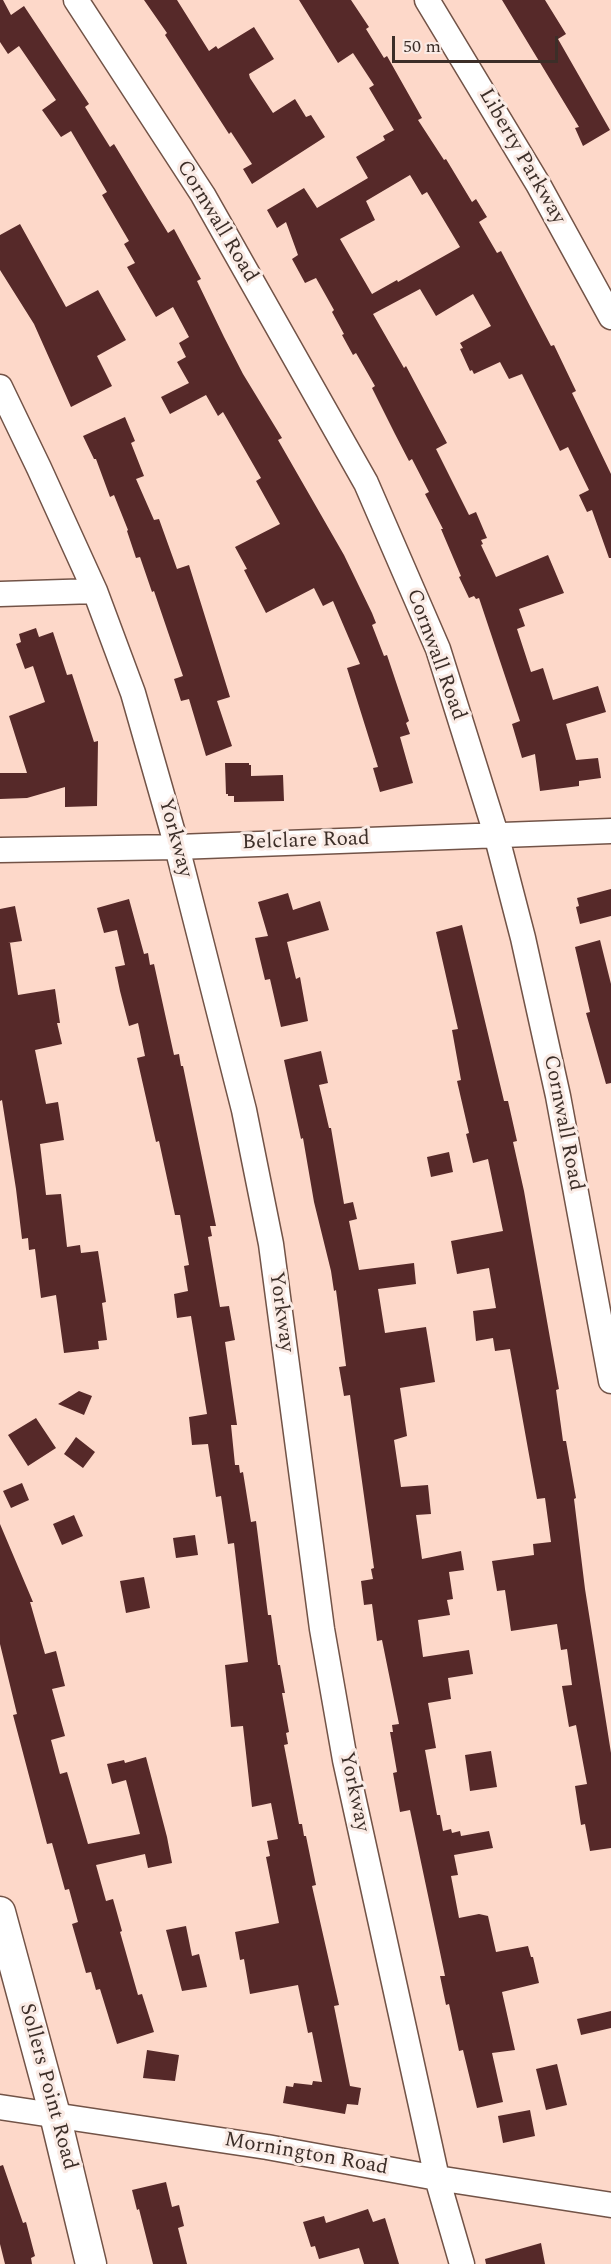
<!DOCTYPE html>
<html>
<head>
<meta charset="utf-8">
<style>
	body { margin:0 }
	#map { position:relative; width:611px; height:2264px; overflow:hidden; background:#fdd8c9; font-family:Spectral,serif }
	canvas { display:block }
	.scale { position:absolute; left:392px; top:36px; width:166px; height:27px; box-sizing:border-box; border:3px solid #3c2e28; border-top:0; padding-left:8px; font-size:18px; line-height:21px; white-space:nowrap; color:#3c2e28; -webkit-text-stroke:4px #faebe5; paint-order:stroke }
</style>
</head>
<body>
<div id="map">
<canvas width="611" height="2264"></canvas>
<div class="scale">50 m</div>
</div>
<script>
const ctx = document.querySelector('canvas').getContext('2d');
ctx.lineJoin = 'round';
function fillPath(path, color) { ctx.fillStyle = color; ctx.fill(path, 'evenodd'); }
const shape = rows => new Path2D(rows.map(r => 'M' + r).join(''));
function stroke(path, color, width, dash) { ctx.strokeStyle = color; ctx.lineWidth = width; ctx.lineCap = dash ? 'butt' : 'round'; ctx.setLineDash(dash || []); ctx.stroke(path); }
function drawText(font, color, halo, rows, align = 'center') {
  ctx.font = font + ' Spectral,serif'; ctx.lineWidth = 6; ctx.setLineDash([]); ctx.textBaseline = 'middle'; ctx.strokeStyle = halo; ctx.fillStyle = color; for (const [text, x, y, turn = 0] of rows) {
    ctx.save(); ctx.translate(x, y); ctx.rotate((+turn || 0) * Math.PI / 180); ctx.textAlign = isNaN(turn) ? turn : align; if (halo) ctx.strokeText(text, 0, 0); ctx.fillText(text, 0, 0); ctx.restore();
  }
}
fillPath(shape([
	[0,0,3,0,11,15,24,6,89,104,85,107,110,147,114,144,168,233,174,229,201,279,197,281,224,337,243,374,282,438,278,440,344,555,372,613,376,623,372,625,384,656,387,655,409,721,406,723,410,734,400,737,413,783,380,792,373,768,378,767,347,668,360,664,333,601,323,606,314,588,266,613,244,570,247,569,235,547,280,524,256,481,261,478,223,412,218,416,206,395,170,414,161,397,189,383,177,362,186,357,179,343,189,337,173,307,156,317,127,267,135,263,124,244,129,241,102,195,107,192,71,131,61,137,42,110,56,100,19,46,8,54,0,42],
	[144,0,177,0,209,51,216,46,218,49,254,27,274,59,249,74,250,78,273,113,295,99,306,117,311,115,325,137,252,184,243,169,252,164,231,132,229,134,165,35,167,33],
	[299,0,351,0,369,27,366,29,384,58,387,56,422,118,418,120,444,160,446,159,472,202,476,199,487,217,479,222,497,253,501,251,551,346,554,345,576,391,572,393,611,474,611,558,609,558,592,510,587,512,579,495,589,490,568,447,560,451,522,374,509,379,500,362,474,374,472,370,470,371,460,349,463,348,460,343,491,326,473,294,436,316,420,289,373,314,404,368,406,366,447,443,436,449,469,515,476,512,487,538,481,540,483,544,481,545,496,577,548,555,564,593,519,609,525,626,517,629,531,672,543,668,553,700,598,686,606,712,566,724,576,760,598,758,601,778,579,781,579,786,540,791,535,754,522,758,512,724,520,721,479,598,476,599,474,596,469,598,459,577,461,576,441,529,443,529,425,494,429,492,412,459,409,461,395,434,372,388,375,386,356,353,353,355,342,335,344,334,332,312,334,310,316,278,305,283,292,259,298,255,286,222,277,228,267,210,304,188,317,208,368,178,356,157,385,140,383,136,394,130,369,88,374,85,353,53,338,63],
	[410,175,422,195,427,192,460,247,398,282,397,280,372,294,340,239,375,220,366,201],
	[502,0,545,0,566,34,558,39,610,130,583,146,575,128,579,127],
	[20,224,66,307,98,290,126,340,97,356,112,386,71,407,34,324,0,270,0,235],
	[125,417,135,441,131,443,144,476,136,479,154,520,159,519,177,569,189,565,230,697,217,701,232,746,206,756,189,699,181,701,174,679,183,676,154,591,152,592,140,557,136,558,127,531,128,530,114,495,110,497,96,459,94,459,83,436],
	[36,628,39,637,53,632,67,675,72,674,94,742,98,741,97,806,65,807,65,787,27,798,0,799,0,773,27,773,9,716,45,702,33,666,25,669,16,644,21,642,19,634],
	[225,763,249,763,249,765,251,765,251,776,283,775,284,801,234,802,234,796,228,796,228,794,226,794],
	[611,889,611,916,580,924,576,907,579,906,577,898],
	[288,893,293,910,320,901,329,930,287,942,296,979,300,977,308,1021,281,1027,270,979,265,980,255,938,268,936,258,902],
	[129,899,144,954,148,953,150,965,154,964,174,1055,179,1054,181,1066,183,1066,216,1226,210,1226,212,1236,208,1237,220,1307,229,1306,235,1340,225,1342,237,1425,231,1425,235,1465,239,1465,240,1473,243,1472,251,1522,256,1521,268,1615,271,1615,278,1665,280,1665,285,1693,282,1693,289,1732,286,1733,288,1744,284,1745,299,1824,302,1824,304,1836,306,1836,316,1885,312,1886,339,2005,334,2006,350,2086,361,2088,358,2105,347,2104,345,2114,283,2103,286,2086,293,2087,294,2083,312,2085,313,2081,322,2082,312,2032,308,2033,298,1985,250,1994,244,1959,240,1960,235,1932,279,1923,266,1857,270,1856,267,1841,278,1839,271,1803,252,1807,243,1726,231,1727,225,1665,248,1662,234,1543,228,1544,221,1496,216,1497,208,1444,192,1445,189,1417,207,1414,191,1316,177,1318,174,1294,188,1291,184,1266,189,1265,180,1215,175,1215,159,1141,156,1142,137,1058,145,1056,138,1023,129,1026,120,991,115,967,125,965,117,930,104,933,97,908],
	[15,906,22,941,8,943,10,943,18,995,55,989,60,1023,57,1023,62,1044,35,1050,46,1104,58,1102,64,1140,40,1144,46,1195,61,1194,67,1247,80,1245,81,1253,98,1251,106,1302,102,1303,107,1340,98,1341,99,1349,64,1353,56,1295,41,1298,35,1249,29,1250,28,1238,22,1239,16,1189,2,1100,0,1101,0,909],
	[462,925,504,1101,508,1101,517,1141,513,1142,524,1191,559,1389,556,1390,563,1441,566,1441,576,1498,574,1499,585,1589,611,1753,611,1848,590,1851,585,1824,581,1825,575,1786,587,1784,576,1725,569,1727,562,1686,572,1685,567,1649,561,1650,557,1624,511,1631,505,1590,497,1591,492,1561,534,1555,533,1544,551,1542,545,1498,537,1499,510,1349,495,1351,493,1338,476,1341,473,1311,496,1308,489,1268,457,1274,451,1241,503,1231,488,1159,473,1163,466,1134,469,1133,457,1081,461,1080,452,1030,458,1029,436,932],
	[600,940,611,984,611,1083,606,1084,586,1013,590,1012,575,947],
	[321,1051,328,1083,319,1085,329,1128,331,1128,344,1204,353,1202,357,1219,349,1221,359,1270,414,1263,416,1284,378,1289,385,1333,426,1327,435,1382,400,1388,407,1436,394,1440,401,1487,428,1485,431,1514,416,1515,422,1559,461,1551,464,1570,449,1572,453,1599,447,1600,450,1615,418,1620,423,1657,469,1650,473,1674,448,1678,451,1699,428,1703,436,1748,425,1750,437,1815,440,1815,443,1831,451,1829,452,1833,460,1831,461,1836,489,1831,493,1848,454,1855,458,1875,451,1876,459,1918,479,1914,488,1916,496,1952,528,1946,531,1957,533,1957,539,1983,502,1992,515,2050,492,2053,503,2102,477,2108,463,2050,459,2051,449,2004,446,2005,440,1976,445,1976,410,1810,400,1812,393,1773,397,1772,390,1732,393,1732,392,1725,399,1724,382,1640,377,1641,372,1604,364,1605,361,1581,373,1579,371,1569,374,1568,350,1395,344,1396,339,1367,346,1366,336,1290,334,1291,331,1271,314,1202,303,1138,301,1139,284,1060],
	[449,1152,453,1172,431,1177,427,1157],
	[79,1391,92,1396,84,1415,58,1404],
	[36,1418,56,1448,28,1466,8,1435],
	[76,1437,95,1452,83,1468,64,1454],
	[22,1483,29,1500,11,1508,3,1491],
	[74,1515,83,1536,62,1545,53,1524],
	[0,1524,33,1602,30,1602,45,1654,56,1651,65,1686,52,1689,65,1736,51,1740,60,1774,67,1772,88,1844,140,1834,126,1780,112,1784,107,1764,124,1760,125,1763,146,1757,167,1837,172,1863,148,1868,145,1854,96,1865,106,1901,113,1899,122,1931,120,1932,138,1995,142,1994,154,2032,117,2044,100,1989,96,1990,91,1972,86,1973,72,1924,78,1922,69,1889,65,1890,52,1843,47,1844,13,1715,17,1714,0,1644],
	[195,1535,198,1555,176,1558,173,1538],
	[144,1577,150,1608,126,1613,120,1581],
	[491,1751,497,1787,470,1791,465,1755],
	[186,1926,192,1956,199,1954,207,1987,182,1991,166,1930],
	[611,2011,611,2028,581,2035,577,2019],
	[147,2050,179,2055,175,2081,143,2078],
	[557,2064,567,2105,546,2110,536,2069],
	[530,2110,535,2136,503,2143,498,2116],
	[3,2165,23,2223,26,2222,35,2256,31,2258,32,2264,5,2264,0,2244,0,2166],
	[166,2182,172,2207,179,2205,184,2226,178,2228,187,2264,153,2264,139,2209,137,2210,132,2190],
	[368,2209,373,2222,385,2218,399,2264,364,2264,359,2248,319,2259,315,2246,311,2247,303,2222,324,2216,326,2223],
	[541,2243,545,2264,486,2264,485,2259]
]), '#562929');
const minor = shape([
	[76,0,203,195,366,483,438,649,496,834,523,938,558,1096,611,1381],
	[427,0,538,184,611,317],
	[0,387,39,468,95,591,133,693,177,847,244,1110,271,1244,322,1629,345,1760,437,2178,462,2264],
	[0,594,95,591],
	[0,850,177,847,611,831],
	[0,2107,267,2147,437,2178,611,2205]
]);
const major = shape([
	[0,1912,55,2115,91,2264]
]);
stroke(minor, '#725347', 27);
stroke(major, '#725347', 33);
stroke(minor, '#fff', 24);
stroke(major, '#fff', 30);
drawText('21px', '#3c2e28', '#faebe5', [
	["Liberty Parkway",521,157,60],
	["Cornwall Road",216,222,59],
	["Cornwall Road",435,655,70],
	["Yorkway",174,838,75],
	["Belclare Road",306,842,-2],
	["Cornwall Road",562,1123,79],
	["Yorkway",280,1312,82],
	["Yorkway",353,1792,78],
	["Sollers Point Road",47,2087,75],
	["Mornington Road",306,2155,10]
]);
</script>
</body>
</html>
